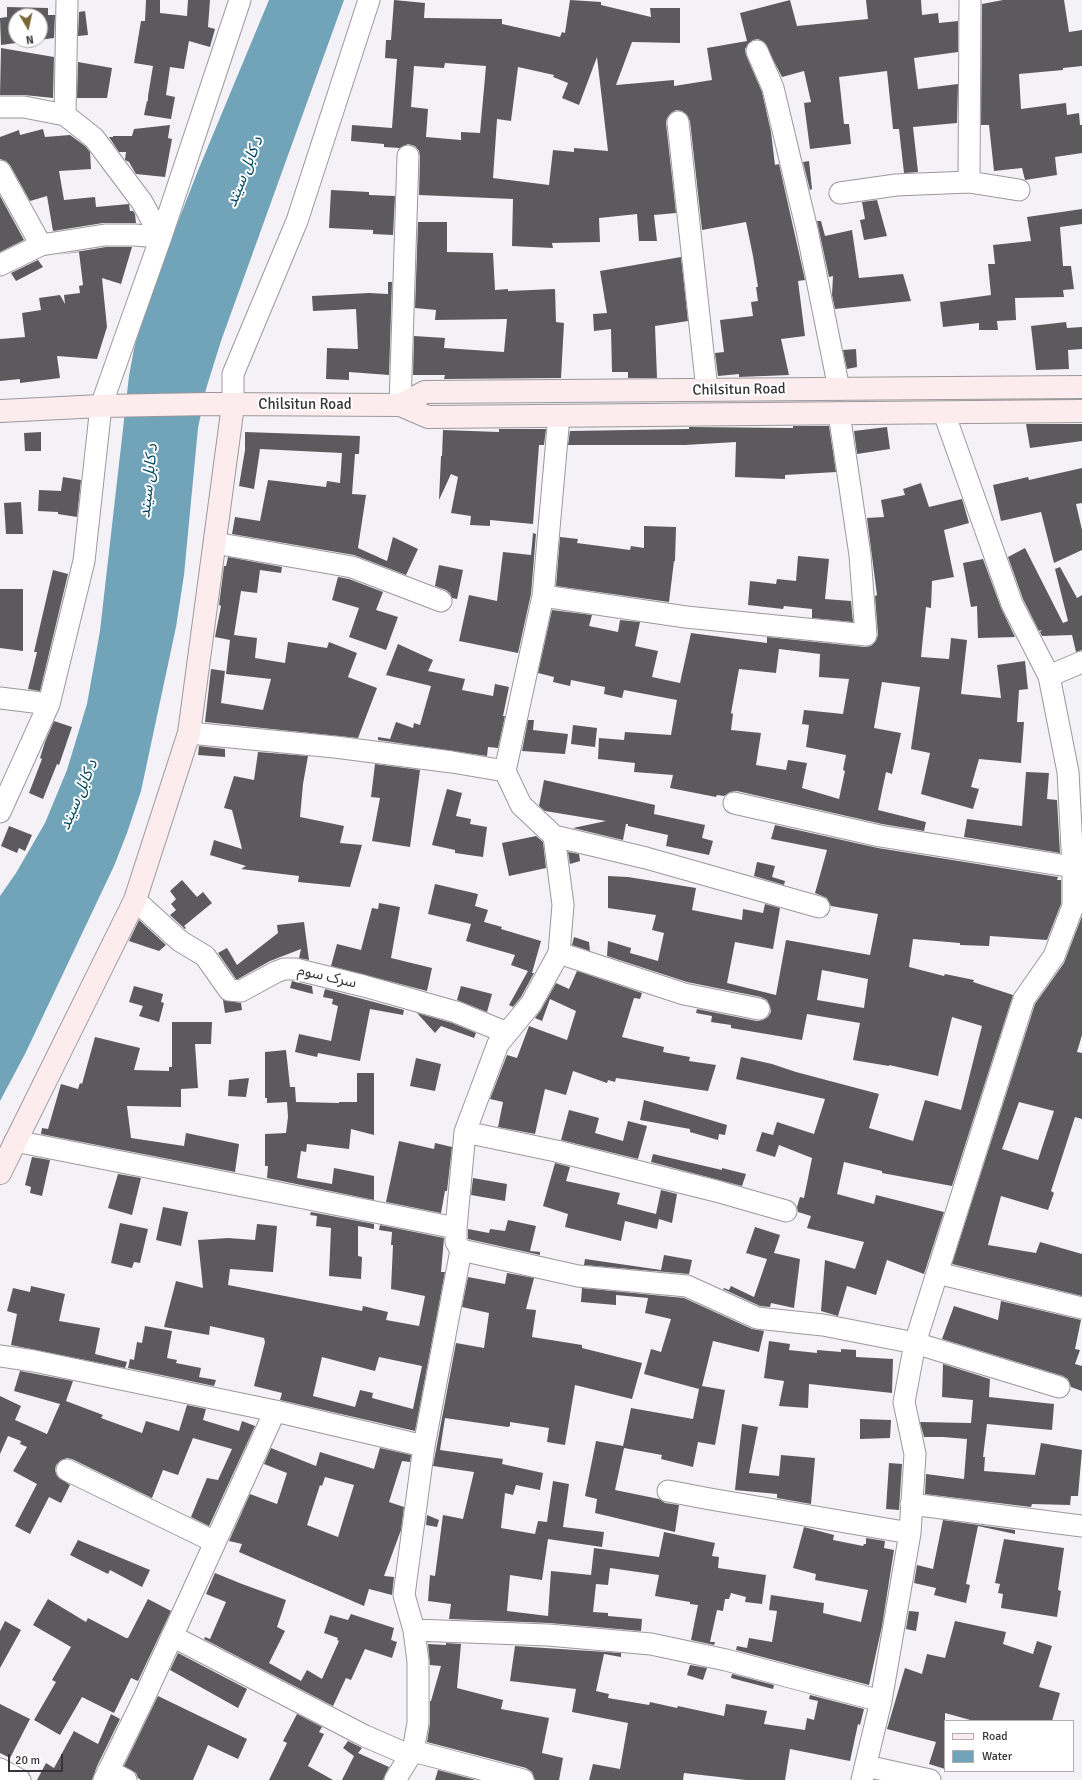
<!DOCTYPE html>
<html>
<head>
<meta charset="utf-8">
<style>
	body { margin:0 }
	#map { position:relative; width:1082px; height:1780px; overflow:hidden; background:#f5f2f7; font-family:Signika,sans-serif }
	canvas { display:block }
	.legend { position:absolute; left:944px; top:1720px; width:130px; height:52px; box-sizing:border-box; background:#fff; border:1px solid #afaeaf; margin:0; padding:5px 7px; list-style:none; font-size:12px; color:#363537 }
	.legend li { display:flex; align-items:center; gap:8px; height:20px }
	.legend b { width:20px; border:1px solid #afaeaf }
	.north { position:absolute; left:8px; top:8px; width:40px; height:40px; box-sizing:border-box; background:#fff; border:1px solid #afaeaf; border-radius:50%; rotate:171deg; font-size:11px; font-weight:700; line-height:16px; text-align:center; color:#363537 }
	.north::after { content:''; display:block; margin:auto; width:14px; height:18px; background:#7b6635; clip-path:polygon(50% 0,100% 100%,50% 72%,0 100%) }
	.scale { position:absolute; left:8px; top:1754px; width:55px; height:18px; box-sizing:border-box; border:2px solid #363537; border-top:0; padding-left:5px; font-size:12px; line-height:14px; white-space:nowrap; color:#363537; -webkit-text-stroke:3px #fff; paint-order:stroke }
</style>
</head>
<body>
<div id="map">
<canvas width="1082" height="1780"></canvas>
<ul class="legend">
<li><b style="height:5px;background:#fdecee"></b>Road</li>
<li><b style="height:11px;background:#71a3b9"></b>Water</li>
</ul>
<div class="north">N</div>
<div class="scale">20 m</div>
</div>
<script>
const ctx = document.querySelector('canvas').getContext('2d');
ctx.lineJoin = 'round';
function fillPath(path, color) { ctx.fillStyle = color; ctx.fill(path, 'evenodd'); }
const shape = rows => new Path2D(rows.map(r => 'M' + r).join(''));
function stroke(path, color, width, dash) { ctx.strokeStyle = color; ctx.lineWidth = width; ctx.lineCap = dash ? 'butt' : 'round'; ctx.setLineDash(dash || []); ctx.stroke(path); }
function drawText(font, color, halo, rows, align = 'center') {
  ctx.font = font + ' Signika,"Noto Sans Arabic",sans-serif'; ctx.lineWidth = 4; ctx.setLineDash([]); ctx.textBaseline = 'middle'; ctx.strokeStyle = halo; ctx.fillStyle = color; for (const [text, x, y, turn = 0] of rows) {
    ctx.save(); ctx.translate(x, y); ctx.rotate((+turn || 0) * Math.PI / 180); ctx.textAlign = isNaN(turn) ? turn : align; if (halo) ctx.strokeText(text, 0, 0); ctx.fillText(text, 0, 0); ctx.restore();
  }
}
fillPath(shape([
	[269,0,344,0,221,341,206,389,198,428,184,575,176,627,141,791,127,833,114,866,25,1054,0,1101,0,896,16,873,45,823,67,770,87,704,100,631,129,376,134,349,145,307,197,173]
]), '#71a3b9');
fillPath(shape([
	[146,0,160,0,160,13,187,16,188,0,210,0,208,27,215,29,210,47,189,41,184,69,170,67,166,95,175,97,171,119,144,115,147,101,148,101,148,96,153,66,134,63,141,21,145,21],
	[394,0,425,3,424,18,502,19,502,24,560,37,562,32,565,33,570,0,601,2,601,5,651,17,650,8,680,8,680,43,632,42,616,85,674,80,674,86,712,80,707,48,747,41,740,13,790,0,797,26,868,19,866,0,921,0,922,15,938,13,939,23,958,21,958,52,914,58,918,89,958,84,957,123,913,127,918,172,904,173,899,129,893,129,887,71,839,77,844,124,849,124,851,144,810,149,804,103,811,102,804,71,782,77,764,42,758,39,753,40,748,44,745,49,746,55,762,92,771,132,775,165,779,164,805,280,798,281,805,336,781,339,789,375,739,377,739,374,718,376,715,353,724,352,720,320,753,316,751,302,758,301,756,287,758,287,753,256,746,222,702,230,690,121,687,115,682,111,676,110,671,113,667,118,666,123,676,213,654,215,657,241,639,241,637,214,599,218,600,242,552,243,553,248,512,246,513,199,419,195,420,156,419,151,415,146,408,144,400,148,384,147,384,144,351,141,352,125,392,128,397,59,385,58,386,40,391,40],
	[597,57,608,151,574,148,574,152,553,150,549,185,493,178,497,119,511,121,518,67,554,75,553,77,568,83,562,98,579,105],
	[445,63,486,66,480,133,461,132,461,140,426,137,428,109,411,107,414,66,444,68],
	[1003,0,1064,0,1069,32,1082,30,1082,66,1063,68,1063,70,1019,74,1021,109,1066,103,1067,115,1079,113,1080,125,1082,125,1082,153,1055,157,1057,175,1025,180,1022,168,994,171,989,125,981,125,982,4],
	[7,7,48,8,48,15,55,15,54,38,1,45,0,18,7,17],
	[16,16,40,16,40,40,16,40],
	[85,11,88,35,78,36,79,12],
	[1,48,54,57,53,98,24,95,0,95],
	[78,62,112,68,107,98,77,98],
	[170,125,168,138,172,139,165,177,136,174,129,162,125,160,126,152,119,152,109,137,113,137,113,136,132,136,134,129],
	[43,129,45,137,70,135,85,146,90,152,91,169,59,171,64,200,95,197,96,207,129,204,130,211,133,211,135,214,136,223,103,223,53,231,47,196,30,201,10,165,6,161,0,159,0,137,19,130,20,135],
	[809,161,812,189,810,190,803,162],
	[331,190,369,192,369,195,395,196,393,235,373,234,373,230,329,228],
	[0,196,24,240,0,252],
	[877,200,887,236,864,240,860,220,865,219,862,202],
	[1082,209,1082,224,1060,227,1063,266,1071,266,1074,289,1063,290,1064,297,1015,298,1016,320,997,321,998,330,979,330,979,323,943,327,940,302,991,295,988,264,995,264,993,245,1031,241,1027,217],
	[817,221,821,221,825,236,852,230,859,278,903,274,911,301,835,309,832,295,833,276,829,277],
	[418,222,447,222,447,252,493,253,495,290,508,289,508,291,555,289,556,322,564,323,561,378,444,379,445,375,413,375,414,336,445,338,444,348,504,352,507,319,435,320,436,310,415,308],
	[106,247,132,247,121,284,102,278,107,327,97,359,57,356,60,378,20,383,20,379,0,381,0,339,25,337,22,313,41,310,39,298,60,295,65,304,64,295,80,293,79,286,83,285,79,252,57,255],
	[681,257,688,321,655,326,657,378,628,378,628,372,612,372,611,329,594,331,593,314,607,313,600,271],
	[38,260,43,267,16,281,11,273],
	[388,282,392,282,389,375,349,372,349,380,326,379,327,348,358,349,356,309,313,311,312,296,369,293,388,294],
	[1066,322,1067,328,1082,327,1082,349,1068,350,1069,369,1036,370,1031,326],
	[856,349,857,367,847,369,843,350],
	[1026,424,1082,424,1082,441,1030,448],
	[793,426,829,426,836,472,785,475,785,479,735,477,736,442,685,445,568,445,570,431,689,429,689,427,793,428],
	[887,427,890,449,857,454,854,431],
	[499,429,546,429,544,445,539,445,533,524,490,520,490,526,470,525,471,516,451,513,458,477,451,474,439,500,441,456,442,456,443,430,499,432],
	[41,432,41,451,25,451,24,433],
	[245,432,360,436,359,454,355,454,352,494,366,495,358,548,387,561,393,537,418,549,406,575,354,555,232,534,235,517,260,521,268,480,326,487,327,481,340,483,342,453,260,449,254,489,239,486,245,450],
	[1082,468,1082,503,1076,504,1082,530,1082,550,1054,563,1041,512,1001,521,993,485,1028,477,1029,480],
	[63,477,81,480,77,517,58,514,58,512,38,511,39,490,61,491],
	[921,483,929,507,962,499,969,523,944,530,954,577,932,581,931,608,926,607,921,657,949,659,951,638,967,640,961,694,1001,698,997,665,1025,661,1028,689,1019,690,1017,722,1024,722,1021,763,979,759,971,787,979,789,973,809,921,794,930,753,911,749,920,687,882,682,874,728,901,733,892,774,886,772,878,810,926,822,924,831,882,824,737,791,730,792,724,796,717,795,716,797,670,788,673,775,634,772,635,763,598,759,599,738,624,740,625,732,671,735,677,700,624,690,622,698,604,694,605,687,571,680,570,686,553,682,554,677,538,673,552,610,592,615,589,626,618,632,620,620,640,622,635,646,658,651,652,677,680,683,691,633,767,643,767,637,865,647,871,646,876,641,878,635,875,596,877,595,867,518,884,517,881,500,905,495,903,489],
	[779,649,820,654,819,677,849,679,843,714,804,710,802,724,809,725,806,747,846,755,843,770,845,771,839,799,802,788,807,763,788,760,786,770,756,765,761,733,731,730,733,714,731,713,739,669,776,673],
	[21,502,23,534,6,534,4,503],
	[644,526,676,527,675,561,674,561,669,602,556,586,560,537,578,539,577,543,630,550,631,546,644,548],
	[533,533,536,534,531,594,518,653,459,641,469,595,497,601,503,552,531,555],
	[1025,548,1063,623,1068,621,1055,569,1060,567,1077,598,1082,595,1082,650,1076,652,1072,635,1042,636,1040,632,1042,630,1039,631,1023,599,1008,557],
	[798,556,829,559,825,599,851,601,853,622,812,618,812,609,784,606,783,609,748,605,750,581,776,584,777,579,796,581],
	[228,557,282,567,281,573,260,570,257,593,241,591,234,635,257,638,255,658,285,663,288,642,327,648,329,642,357,653,348,677,377,688,358,738,205,722,211,669,225,671,221,703,263,710,271,679,226,674,230,640,215,637,221,606,219,605,224,566,226,566],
	[983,559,1001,608,1015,637,978,638,977,606,971,607,963,563],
	[439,565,463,570,457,599,452,598,450,593,446,590,435,586],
	[53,570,68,574,40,691,28,689,37,652,34,652],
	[338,577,349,579,383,592,376,610,398,617,386,650,349,637,359,608,332,600],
	[0,589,23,589,23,651,0,648],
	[398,644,433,660,428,671,465,679,462,690,493,696,495,684,509,687,503,716,505,716,498,748,488,747,487,756,378,740,378,737,390,739,396,722,413,728,414,723,420,725,431,686,386,675],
	[528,720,534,720,533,730,568,734,565,754,522,751],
	[54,721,72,727,59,765,57,764,43,799,29,793,42,759,40,758,45,742],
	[573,725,597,728,595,747,571,744],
	[199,746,225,749,225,757,198,755],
	[258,752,308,756,303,784,300,817,344,826,340,843,362,845,350,887,298,882,299,876,241,869,246,866,210,855,214,840,242,849,232,810,224,808,234,776,254,780],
	[375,764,420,770,410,847,372,841,380,798,371,797],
	[1026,772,1049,773,1047,799,1057,800,1060,853,964,837,967,819,1022,826],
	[544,780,655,805,654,814,705,825,702,838,713,841,709,855,666,846,668,835,628,826,628,824,626,824,623,840,573,828,606,821,545,811,539,806],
	[447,789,462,793,456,816,471,819,470,824,487,827,483,857,455,853,455,850,432,845],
	[775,825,878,848,1058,877,1057,880,1061,880,1061,904,1047,940,990,936,989,946,960,945,960,943,913,939,909,967,944,976,945,974,974,980,973,982,1013,995,952,1186,882,1173,882,1171,844,1162,837,1194,874,1204,876,1195,944,1212,924,1274,887,1260,876,1295,847,1286,838,1316,821,1311,825,1260,855,1269,864,1242,807,1228,811,1216,798,1212,797,1207,800,1197,804,1198,812,1158,779,1145,775,1157,756,1151,762,1132,773,1135,777,1122,814,1134,825,1099,736,1079,741,1057,772,1064,796,1072,879,1094,869,1128,913,1141,925,1100,961,1110,982,1026,952,1017,938,1076,889,1065,889,1066,853,1060,860,1023,807,1014,802,1040,731,1028,731,1025,711,1022,712,1016,696,1013,697,1009,757,1021,763,1020,768,1017,771,1012,770,1006,767,1000,761,997,687,982,607,956,608,941,631,948,630,953,658,961,664,933,652,930,656,915,608,908,608,876,628,877,696,888,692,910,742,920,743,909,763,913,765,904,780,908,773,949,735,942,727,983,776,995,786,940,870,955,878,914,831,906,827,898,815,893,827,850,771,839],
	[822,970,868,979,864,1008,817,1000],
	[9,826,32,835,25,851,19,848,17,853,1,846],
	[536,836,543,842,546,868,509,876,502,843],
	[568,852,579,854,580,861,570,864],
	[757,862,775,866,772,877,785,881,784,885,754,876],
	[182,880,197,897,203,892,212,903,184,926,186,928,185,929,170,915,176,910,171,904,176,899,170,891],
	[435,884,478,894,475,906,488,910,484,922,502,927,501,929,541,941,532,973,534,973,521,997,513,1007,509,1005,528,971,511,965,515,955,466,941,471,924,428,914],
	[379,903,400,907,391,958,432,968,427,991,331,966,337,944,361,950,372,908,378,909],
	[1082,916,1082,1035,1077,1052,1082,1053,1082,1119,1075,1117,1051,1191,1054,1193,1048,1210,1001,1196,988,1245,1036,1253,1040,1242,1082,1254,1082,1296,952,1264,1035,1004,1064,963],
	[1019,1102,1054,1111,1038,1160,1002,1149],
	[139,920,166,945,159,951,129,941],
	[304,922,309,960,299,958,301,949,270,961,238,979,236,979,218,953,227,948,237,965,278,933,277,925],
	[574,937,589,942,590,951,572,945],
	[577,971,642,993,640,999,634,998,622,1037,664,1047,663,1052,690,1057,689,1061,716,1065,708,1091,616,1078,615,1082,608,1080,607,1083,573,1071,566,1095,545,1089,535,1134,498,1127,503,1102,490,1099,507,1055,517,1058,529,1026,567,1040,576,1011,550,999,542,1021,535,1018,541,1010,556,983,569,989],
	[292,981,312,986,313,994,290,988],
	[134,986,163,994,161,1002,164,1003,159,1022,139,1016,143,1006,129,1002],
	[461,986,492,994,487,1012,457,1000],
	[325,989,404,1010,403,1015,370,1009,360,1061,318,1053,317,1057,295,1052,299,1034,331,1041,338,1006,332,1004,333,999,323,997],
	[223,1000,241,1003,242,1010,225,1013],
	[417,1013,452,1023,476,1033,474,1038,441,1026,435,1033],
	[172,1022,212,1022,211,1044,195,1044,198,1088,181,1089,181,1107,127,1106,131,1138,184,1146,186,1133,239,1144,235,1172,41,1134,42,1128,48,1129,61,1084,78,1089,80,1083,82,1084,95,1037,140,1048,134,1070,169,1071,169,1067,172,1067],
	[286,1050,290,1087,295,1087,296,1102,339,1103,339,1102,357,1102,357,1073,374,1073,374,1135,351,1129,349,1149,307,1144,306,1152,301,1151,297,1178,332,1184,334,1168,374,1176,374,1200,267,1178,268,1166,265,1166,265,1134,286,1133,288,1117,287,1102,267,1103,267,1098,265,1098,265,1052],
	[416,1058,441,1064,435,1091,410,1086],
	[249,1078,246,1097,228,1096,229,1080],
	[644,1100,727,1125,725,1135,719,1134,718,1140,690,1132,690,1129,640,1120],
	[569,1110,599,1118,595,1133,623,1141,628,1121,647,1126,638,1159,561,1140],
	[399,1141,434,1149,435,1143,452,1147,447,1191,445,1191,441,1213,386,1202],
	[653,1154,722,1170,722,1168,746,1174,742,1186,651,1162],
	[32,1157,50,1160,42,1196,30,1193,31,1187,25,1185],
	[555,1163,570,1167,566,1181,620,1193,617,1204,656,1214,661,1190,677,1194,672,1223,659,1219,657,1229,625,1221,621,1241,565,1227,568,1214,543,1206],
	[118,1174,141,1178,132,1215,108,1208],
	[473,1178,507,1184,505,1201,471,1195],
	[163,1207,188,1212,181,1246,156,1240],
	[311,1212,374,1224,374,1229,358,1226,358,1256,362,1257,361,1279,329,1276,331,1228,316,1226,317,1216,310,1215],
	[508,1220,536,1226,530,1251,540,1252,540,1255,468,1239,468,1229,489,1233,490,1229,505,1231],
	[120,1223,148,1229,140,1263,134,1262,132,1268,111,1263],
	[257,1224,277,1226,273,1272,230,1269,228,1285,362,1311,363,1306,388,1312,386,1320,419,1326,425,1296,391,1289,393,1245,391,1245,392,1232,379,1230,380,1225,444,1238,441,1272,445,1272,415,1431,280,1400,282,1393,254,1386,265,1342,264,1338,210,1326,209,1335,164,1327,176,1281,203,1288,198,1240,228,1238,255,1240],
	[322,1357,375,1371,379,1357,422,1366,413,1409,372,1398,373,1393,360,1390,355,1407,313,1396],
	[755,1227,780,1235,774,1253,800,1259,794,1308,771,1303,770,1307,760,1306,723,1289,724,1288,729,1290,731,1286,754,1297,767,1259,746,1253],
	[664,1255,692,1260,689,1274,584,1265,585,1259,661,1270],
	[507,1273,534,1278,526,1309,536,1310,532,1337,582,1345,582,1348,642,1363,632,1399,575,1385,565,1445,547,1442,549,1428,510,1422,510,1426,508,1427,445,1418,440,1450,503,1459,502,1464,543,1473,540,1490,516,1485,513,1495,505,1493,501,1528,535,1534,538,1521,547,1522,553,1481,569,1484,563,1527,604,1532,602,1547,548,1539,542,1580,510,1575,507,1611,548,1616,551,1571,591,1575,594,1548,659,1557,664,1532,715,1543,712,1556,719,1557,718,1568,766,1575,762,1604,745,1602,746,1597,731,1593,729,1599,725,1599,723,1611,717,1610,710,1642,715,1642,714,1645,691,1640,698,1605,690,1604,690,1602,655,1596,659,1575,610,1568,608,1585,596,1584,593,1612,608,1613,608,1616,642,1619,641,1631,549,1623,449,1619,451,1604,428,1601,430,1575,435,1576,443,1515,463,1519,474,1472,433,1466,456,1343,484,1348,489,1313,462,1307,468,1277,505,1284],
	[31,1286,65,1294,59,1321,100,1328,95,1354,127,1362,125,1368,11,1345,17,1314,7,1311,13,1288,30,1292],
	[582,1288,684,1298,752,1329,764,1331,759,1352,713,1341,702,1386,725,1390,715,1445,698,1442,693,1467,661,1459,662,1455,624,1448,615,1490,659,1499,665,1503,679,1505,675,1532,595,1513,597,1499,585,1496,596,1441,623,1446,631,1408,693,1419,699,1389,644,1374,651,1349,661,1352,671,1319,645,1313,648,1298,616,1295,616,1305,581,1302],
	[1001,1301,1081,1320,1075,1349,1080,1350,1075,1364,1082,1366,1082,1391,1071,1387,1068,1379,1063,1376,942,1339,954,1306,998,1320],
	[145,1326,172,1331,167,1358,177,1360,176,1363,201,1368,199,1377,216,1380,214,1386,128,1368,130,1359,134,1360,137,1342,142,1343],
	[769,1341,790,1344,789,1350,817,1353,817,1350,841,1352,841,1349,856,1350,856,1357,893,1359,892,1393,809,1384,808,1408,779,1406,784,1381,764,1378],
	[943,1364,990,1379,989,1397,1054,1404,1052,1430,987,1424,983,1457,985,1457,984,1471,1035,1475,1041,1443,1082,1450,1078,1496,1071,1496,1070,1505,1032,1504,1031,1507,925,1494,926,1474,964,1479,967,1439,943,1437,924,1437,920,1422,971,1423,973,1400,942,1397],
	[20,1371,73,1381,66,1401,103,1415,101,1418,142,1433,146,1421,179,1431,187,1405,206,1409,203,1420,239,1431,242,1421,255,1426,209,1526,191,1517,207,1478,218,1480,232,1449,193,1438,178,1475,163,1470,152,1498,72,1459,67,1458,61,1460,56,1465,55,1470,57,1476,70,1485,61,1503,49,1497,30,1534,15,1526,37,1484,13,1471,27,1447,20,1444,21,1441,8,1436,0,1454,0,1396,21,1406,15,1420,47,1434,60,1404,14,1391],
	[860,1419,891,1420,890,1438,860,1439],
	[742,1424,758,1427,749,1473,779,1476,781,1455,815,1458,811,1504,777,1498,777,1494,735,1490],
	[271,1448,316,1466,320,1452,374,1469,380,1448,411,1455,410,1462,402,1461,389,1502,404,1507,401,1530,384,1576,394,1577,392,1595,369,1589,364,1606,239,1552,242,1544,229,1541,250,1494,277,1504,287,1473,264,1464],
	[325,1477,354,1485,338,1537,307,1525,320,1485,322,1486],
	[889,1463,902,1464,899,1510,886,1509],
	[427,1515,439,1520,437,1527,426,1525],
	[943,1520,1015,1530,1015,1534,978,1526,966,1584,970,1585,966,1603,934,1595,936,1588,914,1583,917,1565,933,1569],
	[804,1527,834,1535,833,1540,863,1546,864,1544,866,1544,866,1538,885,1541,884,1548,894,1550,882,1626,869,1685,736,1650,737,1646,747,1648,749,1638,772,1642,777,1611,769,1610,771,1595,824,1603,823,1613,861,1622,868,1590,815,1580,816,1574,793,1568],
	[1004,1539,1064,1548,1058,1590,1061,1591,1057,1617,1001,1608,1003,1594,998,1593,1000,1584,995,1583],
	[78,1540,150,1570,142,1587,110,1570,108,1574,70,1555],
	[215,1573,242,1584,286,1600,277,1627,285,1631,269,1663,301,1681,307,1670,322,1679,339,1641,337,1640,338,1638,324,1633,330,1615,348,1620,351,1614,394,1628,391,1640,397,1642,392,1658,365,1649,351,1680,346,1678,333,1706,204,1639,205,1637,210,1639,226,1602,206,1594],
	[48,1599,86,1622,88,1618,126,1638,128,1638,148,1599,171,1611,138,1681,131,1678,114,1713,82,1697,60,1735,34,1720,56,1682,52,1680,71,1647,33,1625],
	[909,1611,919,1612,916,1631,906,1629],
	[5,1621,21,1630,0,1668,0,1631],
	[955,1621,1006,1632,1003,1644,1033,1654,1037,1641,1052,1646,1039,1687,1060,1693,1052,1721,974,1721,945,1713,945,1769,929,1764,936,1742,887,1729,905,1668,922,1674,927,1654,945,1658],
	[446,1643,461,1644,457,1688,503,1700,501,1709,549,1718,542,1753,563,1758,559,1780,535,1780,532,1772,526,1768,427,1742,430,1723,430,1701,431,1701,441,1666,430,1665,428,1644,446,1645],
	[515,1646,621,1653,621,1657,604,1654,596,1691,609,1694,608,1698,649,1705,650,1702,677,1708,678,1706,724,1716,726,1704,767,1711,764,1724,805,1730,807,1718,814,1720,818,1701,809,1699,810,1695,864,1709,860,1725,858,1724,850,1761,790,1749,785,1780,746,1780,684,1773,683,1780,589,1780,593,1764,620,1769,628,1723,572,1712,576,1689,510,1681],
	[178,1653,247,1689,238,1708,170,1670],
	[690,1665,707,1668,703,1680,687,1675],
	[732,1674,774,1685,773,1689,731,1678],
	[158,1696,247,1739,238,1759,208,1745,193,1780,141,1780,138,1778,136,1773,124,1766],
	[0,1704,30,1719,10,1758,0,1753],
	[111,1714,120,1719,97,1766,92,1780,37,1780,46,1763,54,1768,74,1731,98,1744],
	[297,1714,322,1727,319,1732,324,1734,308,1766,333,1780,269,1780,287,1743,283,1741],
	[348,1741,362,1748,358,1753,389,1767,383,1780,342,1780,354,1756,343,1748],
	[438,1770,476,1780,435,1780]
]), '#5c5a5d');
const street = shape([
	[757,51,773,88,807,230,839,389],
	[0,107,24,107,65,115,94,138,142,202,161,237],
	[65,115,67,0],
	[678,122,707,390],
	[0,171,41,245],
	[969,182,970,0],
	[840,193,896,185,969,182,1019,190],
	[0,265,41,245,105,235,134,235,161,237],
	[233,405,233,374,297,221,369,0],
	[400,405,408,156],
	[215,543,352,567,441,601],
	[543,596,686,617,866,635,860,555,839,413],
	[1049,676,1082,662],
	[0,698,49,704],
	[189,733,335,747,452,762,505,771],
	[734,803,880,836,1073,867],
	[0,812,49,704,84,561,101,406,161,237,240,0],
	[554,836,646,858,819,907],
	[135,900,180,941,205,956,229,990,241,991,276,972,284,969,295,969,364,986,456,1012,507,1033],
	[559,953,684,994,759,1009],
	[465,1132,556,1151,716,1191,786,1211],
	[15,1141,456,1228],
	[461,1250,578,1276,687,1286,757,1318,823,1325,915,1343,1059,1387],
	[937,1273,1082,1308],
	[0,1356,34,1361,275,1411,424,1446],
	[67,1470,215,1542],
	[668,1491,710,1499,910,1533],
	[911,1504,1082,1526],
	[414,1630,548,1635,651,1644,726,1660,881,1701],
	[172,1636,365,1736,402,1752,413,1751,523,1780],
	[866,1766,930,1780],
	[0,1769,20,1780],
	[108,1771,126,1780],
	[104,1780,144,1698,275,1411],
	[395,1780,413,1751,418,1723,418,1662,414,1630,404,1595,424,1446,461,1250,456,1242,456,1228,465,1132,498,1044,531,1004,559,953,563,905,554,836,521,805,505,771,543,596,559,416],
	[862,1780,881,1701,910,1533,915,1454,904,1402,915,1343,1024,999,1054,956,1073,906,1073,867,1068,772,1049,676,1012,604,944,413]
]);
const secondary = shape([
	[400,405,425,392,1082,387],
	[0,411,101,406,209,404,400,405,428,417,1082,411],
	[0,1173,135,900,189,733,233,405]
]);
stroke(street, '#9a989c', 23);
stroke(secondary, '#9a989c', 24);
stroke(street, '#fff', 21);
stroke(secondary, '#fdecee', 22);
drawText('15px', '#363537', '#fff', [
	["Chilsitun Road",739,390,-1],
	["Chilsitun Road",305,405],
	["سرک سوم",327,977,13]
]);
drawText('italic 16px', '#004960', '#fff', [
	["د کابل سيند",245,172,-68],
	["د کابل سيند",149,481,-84],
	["د کابل سيند",79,795,-67]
]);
</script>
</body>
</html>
